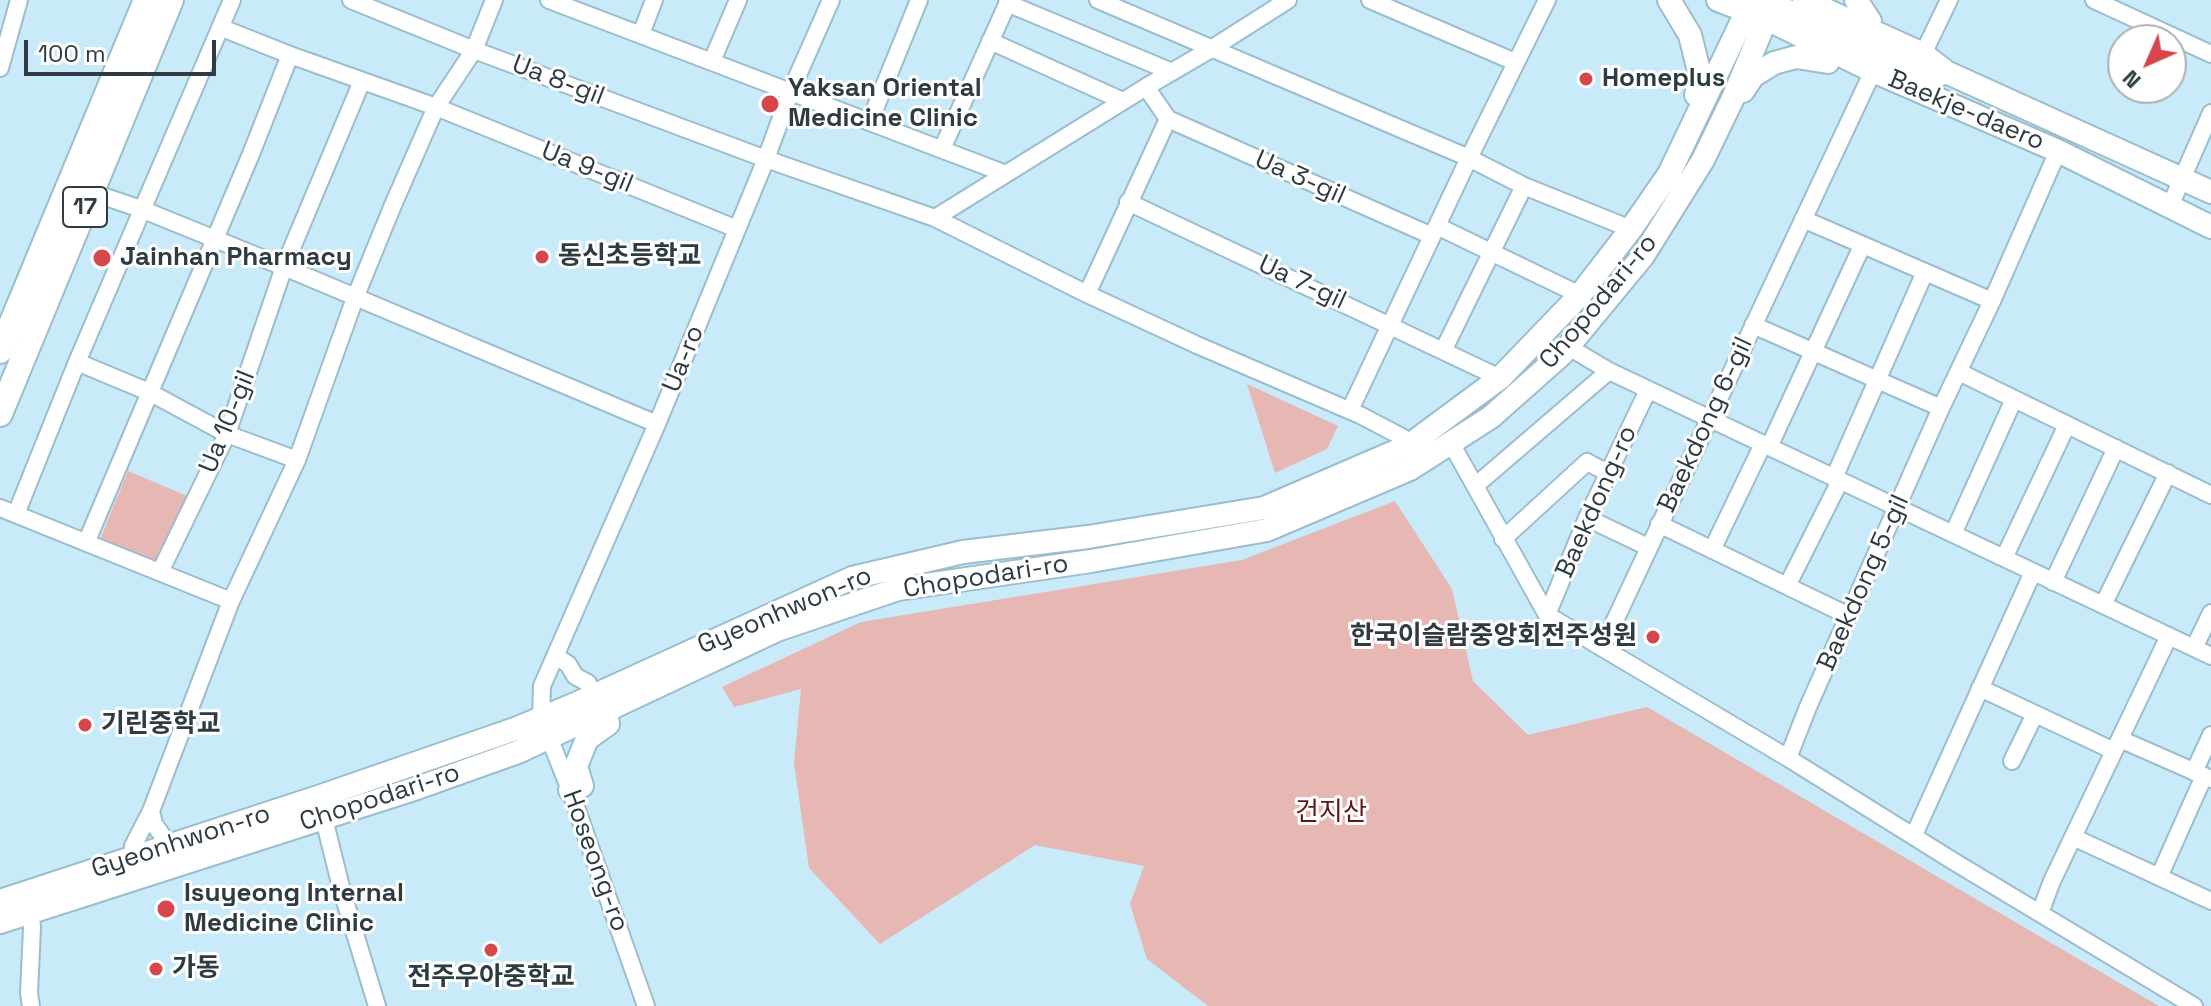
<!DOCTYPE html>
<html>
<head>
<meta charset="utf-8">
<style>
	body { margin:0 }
	#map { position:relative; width:2211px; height:1006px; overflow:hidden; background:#c8eaf9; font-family:"Space Grotesk",sans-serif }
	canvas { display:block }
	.north { position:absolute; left:2107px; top:24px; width:80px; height:80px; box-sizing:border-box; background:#fff; border:2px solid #abb1b3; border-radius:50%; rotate:225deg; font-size:22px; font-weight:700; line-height:32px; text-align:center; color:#2e3b41 }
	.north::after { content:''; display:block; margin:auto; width:28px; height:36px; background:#d6464a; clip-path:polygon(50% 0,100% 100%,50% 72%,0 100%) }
	.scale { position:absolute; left:24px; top:40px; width:192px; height:36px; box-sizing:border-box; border:4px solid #2e3b41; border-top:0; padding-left:10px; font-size:24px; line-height:28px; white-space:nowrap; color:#2e3b41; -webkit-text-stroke:6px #fff; paint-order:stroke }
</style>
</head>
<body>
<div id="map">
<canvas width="2211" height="1006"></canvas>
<div class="north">N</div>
<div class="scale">100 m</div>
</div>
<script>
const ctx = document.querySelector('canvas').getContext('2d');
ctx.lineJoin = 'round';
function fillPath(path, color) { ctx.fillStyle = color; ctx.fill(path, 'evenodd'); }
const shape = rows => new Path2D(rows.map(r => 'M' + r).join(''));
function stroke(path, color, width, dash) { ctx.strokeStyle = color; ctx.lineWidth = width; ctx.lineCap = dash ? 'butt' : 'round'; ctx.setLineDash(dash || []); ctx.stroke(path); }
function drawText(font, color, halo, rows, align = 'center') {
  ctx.font = font + ' "Space Grotesk","Noto Sans KR",sans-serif'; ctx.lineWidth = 6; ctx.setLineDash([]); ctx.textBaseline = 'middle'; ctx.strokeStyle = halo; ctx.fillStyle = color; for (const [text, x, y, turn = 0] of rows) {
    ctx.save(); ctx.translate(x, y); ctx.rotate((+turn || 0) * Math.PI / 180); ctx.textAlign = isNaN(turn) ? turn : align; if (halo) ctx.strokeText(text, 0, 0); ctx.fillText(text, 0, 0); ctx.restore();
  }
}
fillPath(shape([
	[1247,384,1338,426,1327,449,1275,473],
	[128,471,187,496,157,567,99,542],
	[1395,501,1452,589,1473,681,1528,735,1647,707,2159,1006,1208,1006,1147,959,1130,904,1144,866,1035,845,880,944,809,868,794,763,801,689,734,707,722,687,861,622,1242,560]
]), '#e6b7b3');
const street = shape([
	[351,0,474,50,766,159,935,218,1087,294,1197,345,1360,415,1402,437,1411,453],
	[549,0,1006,174],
	[1098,0,1469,158,1524,186,1631,229],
	[1370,0,1515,62],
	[2094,0,2211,54],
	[1007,3,1172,72],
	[222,28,290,55,436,107,737,229],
	[641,34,654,0],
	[990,41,1123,101],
	[1923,54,1949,0],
	[712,61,738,0],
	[0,68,19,0],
	[1168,119,1432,236],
	[870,121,919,0],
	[942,149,1009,0],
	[91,192,141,209,284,267,657,424],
	[1128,202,1500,378],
	[2170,206,2211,113],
	[935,218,1146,87,1211,49,1288,0],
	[1803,219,1992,301],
	[1437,226,1580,295],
	[1087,294,1168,119,1146,87],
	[1753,325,1941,408],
	[1567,346,1609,371,2211,656],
	[1443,351,1524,186],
	[77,362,149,392,227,434,297,460],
	[1959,372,2211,495],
	[1350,410,1469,158,1547,0],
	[1451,443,1547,615,1788,758,1953,861,2194,1006],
	[1769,447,1862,246],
	[1834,478,1925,272],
	[1475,486,1609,371],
	[0,508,231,601],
	[16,514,77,362,232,0],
	[1587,518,1648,547],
	[1659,524,1849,616],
	[1953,534,2014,399],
	[1503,539,1587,462,1608,473],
	[86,543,251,154,290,55],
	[1712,550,1763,444],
	[2004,558,2067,425],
	[160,572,227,434,284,267,362,81],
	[2053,582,2116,448],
	[1787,586,1840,481],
	[2103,605,2168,473],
	[1547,615,1587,518,1648,390],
	[1602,648,1873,71],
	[2194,648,2211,613],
	[555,656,568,664,575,676,588,683,592,696],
	[1980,688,2114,751],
	[2120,739,2211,779],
	[1788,758,1808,707,1941,408,1992,301,2058,151],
	[2012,761,2035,714],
	[2194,772,2211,735],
	[321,807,342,891,377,1006],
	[151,811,154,824,169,845],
	[1914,835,2033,572],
	[2073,837,2211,901],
	[135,857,133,846,151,811,231,601,297,460,355,298,393,205,436,107,474,50,494,0],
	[2159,877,2204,776],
	[30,904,32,928,29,993,31,1006],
	[2040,913,2052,881,2169,636],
	[646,1006,570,790,541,717,542,686,657,424,766,159,790,93,831,0]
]);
const secondary = shape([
	[1669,0,1690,35,1700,75,1696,95,1703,98],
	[1718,0,1765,18,1873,71,2058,151,2211,227],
	[1804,0,1923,54,1946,72,2211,192],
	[1856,0,1870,21,1869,30],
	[1765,6,1772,4,1935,77,1945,72],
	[1743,91,1753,76,1774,63,1796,57,1828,62,1832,50],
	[570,790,582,786,576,766,587,739,608,724,606,713],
	[0,901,318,797,515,729,573,705,852,578,963,552,1088,537,1264,508,1408,446,1500,378,1580,295,1631,229,1669,174,1752,0],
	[0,922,417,788,518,752,777,630,898,589,1091,561,1267,530,1410,469,1491,417,1562,354,1643,256,1703,160,1734,96,1774,0]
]);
const primary = shape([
	[0,351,146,0],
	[0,414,171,0]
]);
stroke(street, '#9cbdcb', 20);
stroke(secondary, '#9cbdcb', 26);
stroke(primary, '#9cbdcb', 28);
stroke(street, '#fff', 16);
stroke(secondary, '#fff', 22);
stroke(primary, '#fff', 24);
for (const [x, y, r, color] of [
	[1586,79,8,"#d6464a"],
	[770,104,10,"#d6464a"],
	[542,257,8,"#d6464a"],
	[102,258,10,"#d6464a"],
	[1653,637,8,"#d6464a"],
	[85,725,8,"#d6464a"],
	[166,909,10,"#d6464a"],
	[491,950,8,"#d6464a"],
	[156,969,8,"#d6464a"]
]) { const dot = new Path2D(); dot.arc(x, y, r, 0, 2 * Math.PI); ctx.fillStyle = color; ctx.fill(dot); stroke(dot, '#fff', 3); }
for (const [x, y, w] of [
	[85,207,44]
]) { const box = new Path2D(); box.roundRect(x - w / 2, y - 20, w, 40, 6); ctx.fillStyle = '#fff'; ctx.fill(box); stroke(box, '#2e3b41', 2); }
drawText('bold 24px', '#2e3b41', null, [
	["17",85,207]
]);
drawText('bold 26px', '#2e3b41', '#fff', [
	["Homeplus",1602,79],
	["Yaksan Oriental",788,89],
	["Medicine Clinic",788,119],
	["동신초등학교",558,257],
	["Jainhan Pharmacy",120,258],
	["한국이슬람중앙회전주성원",1637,637,"right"],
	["기린중학교",101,725],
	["Isuyeong Internal",184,894],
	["Medicine Clinic",184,924],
	["가동",172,969],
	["전주우아중학교",491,978,"center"]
], 'left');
drawText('26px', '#2e3b41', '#fff', [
	["Ua 8-gil",558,81,21],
	["Baekje-daero",1966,111,23],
	["Ua 9-gil",587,168,22],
	["Ua 3-gil",1300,178,24],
	["Ua 7-gil",1302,283,25],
	["Chopodari-ro",1599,302,-50],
	["Ua-ro",684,359,-68],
	["Ua 10-gil",228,422,-68],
	["Baekdong 6-gil",1706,425,-65],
	["Baekdong-ro",1597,502,-66],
	["Chopodari-ro",986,577,-9],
	["Baekdong 5-gil",1864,583,-66],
	["Gyeonhwon-ro",785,611,-23],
	["Chopodari-ro",380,798,-18],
	["Gyeonhwon-ro",181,842,-18],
	["Hoseong-ro",595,861,70]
]);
drawText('26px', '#601518', '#fff', [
	["건지산",1331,813]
]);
</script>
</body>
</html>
